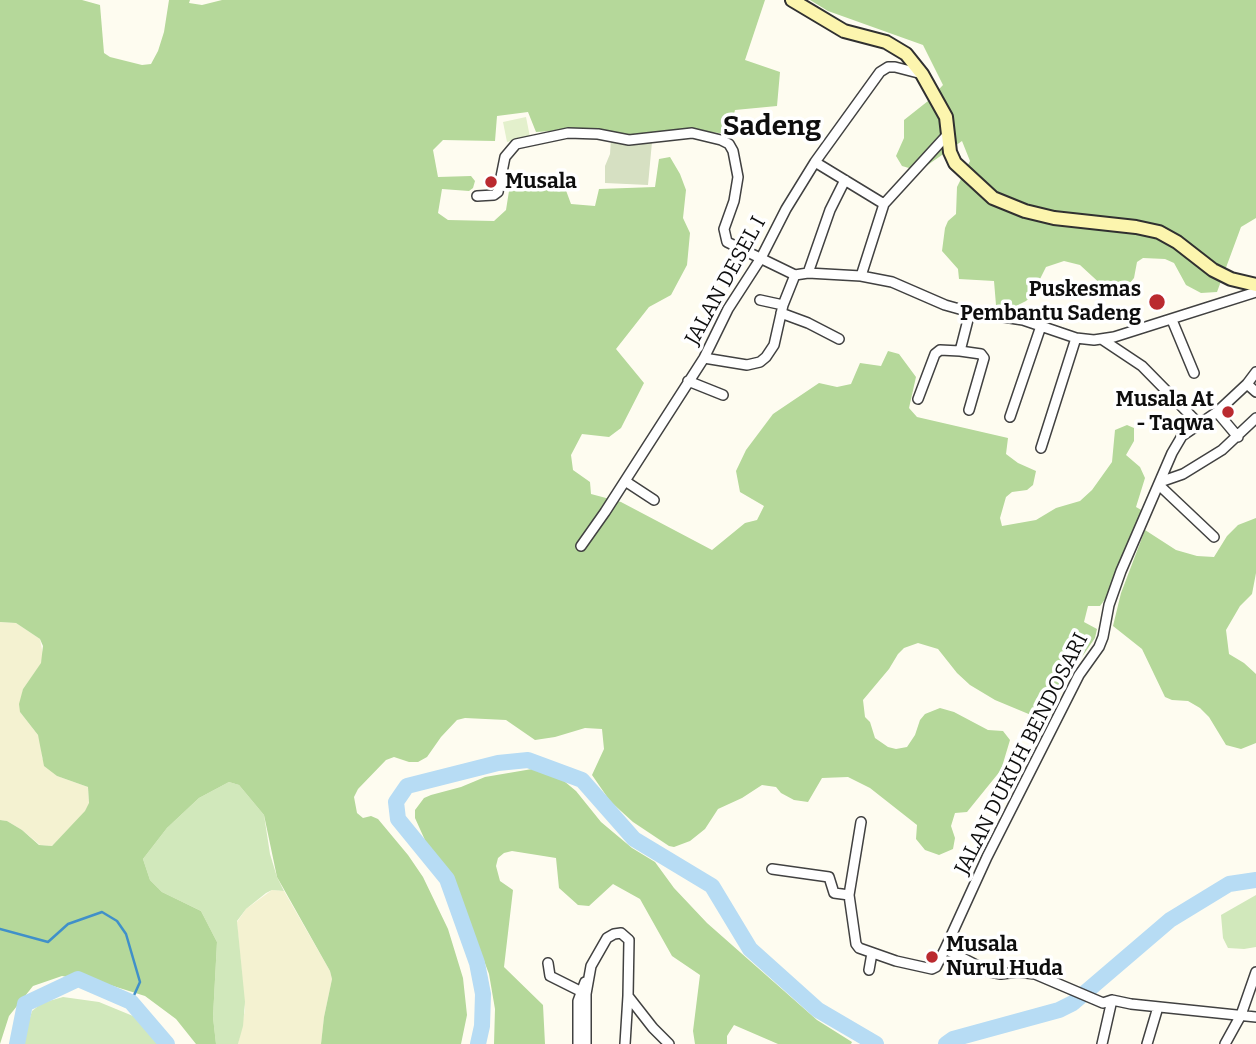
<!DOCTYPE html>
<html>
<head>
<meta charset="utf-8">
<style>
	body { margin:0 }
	canvas { display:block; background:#fefcf0 }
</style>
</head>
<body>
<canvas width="1256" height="1044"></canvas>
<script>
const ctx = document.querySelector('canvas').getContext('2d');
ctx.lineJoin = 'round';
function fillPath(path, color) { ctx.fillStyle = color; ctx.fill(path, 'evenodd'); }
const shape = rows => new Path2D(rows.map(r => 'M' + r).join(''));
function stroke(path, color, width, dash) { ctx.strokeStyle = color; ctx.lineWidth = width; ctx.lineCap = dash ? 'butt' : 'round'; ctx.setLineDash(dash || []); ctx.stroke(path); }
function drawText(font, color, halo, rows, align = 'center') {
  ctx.font = font + ' Bitter,serif'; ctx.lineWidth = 7; ctx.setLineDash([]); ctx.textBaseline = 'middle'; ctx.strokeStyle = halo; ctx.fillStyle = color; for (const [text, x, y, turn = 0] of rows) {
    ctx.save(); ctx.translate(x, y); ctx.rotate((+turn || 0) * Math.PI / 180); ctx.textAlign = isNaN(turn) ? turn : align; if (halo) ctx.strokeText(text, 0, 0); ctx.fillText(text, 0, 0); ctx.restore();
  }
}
fillPath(shape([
	[0,622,16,623,40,639,43,655,41,664,23,689,20,712,38,735,41,743,42,758,57,776,88,787,89,804,86,811,52,846,40,845,22,830,7,821,0,820],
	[272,890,284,891,330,971,332,979,324,1017,321,1044,238,1044,245,1010,237,922,246,909]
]), '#f4f2d1');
fillPath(shape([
	[229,782,239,785,264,815,270,854,277,877,284,891,272,890,266,893,246,909,237,921,245,1002,243,1026,238,1044,216,1044,213,1017,217,942,201,911,162,892,150,880,143,859,167,828,199,798],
	[1256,895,1256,947,1244,949,1228,948,1223,938,1221,915],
	[63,997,99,1002,133,1016,162,1044,22,1044,32,1011,42,1003]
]), '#d1e8bb');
fillPath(shape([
	[0,0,82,0,100,5,104,53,110,57,142,65,151,64,158,51,164,32,169,0,190,0,189,3,202,5,222,0,765,0,745,60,780,72,777,106,735,110,729,134,681,129,639,136,581,129,536,132,528,112,497,116,495,141,443,140,433,150,438,177,471,176,475,181,473,188,469,191,442,189,438,213,448,220,494,221,506,210,509,191,519,186,564,185,571,204,595,206,599,189,655,187,659,159,670,157,680,174,686,190,683,218,690,233,687,265,671,295,649,307,616,349,644,383,621,428,609,437,582,434,571,455,573,470,590,482,591,494,621,502,712,550,745,523,757,520,764,506,740,492,736,471,746,450,773,414,819,383,837,387,851,384,860,363,881,366,888,351,899,354,916,377,909,408,917,417,1008,438,1006,454,1018,463,1036,471,1033,485,1027,490,1012,492,1006,497,1000,518,1002,526,1036,520,1056,508,1080,501,1092,490,1112,462,1115,430,1127,425,1134,428,1134,441,1126,455,1140,467,1145,478,1136,507,1143,511,1106,598,1100,606,1088,606,1084,622,1097,629,1095,638,1052,700,1031,715,995,700,970,685,957,673,938,649,918,643,904,648,898,654,889,669,863,700,865,717,870,722,875,738,888,747,896,749,907,747,915,735,920,720,925,714,940,708,954,712,988,730,1003,731,1010,740,1001,770,967,812,955,813,951,826,955,838,953,849,939,855,925,850,916,839,917,825,870,788,848,777,822,778,808,802,794,800,781,793,776,787,762,785,742,798,718,809,705,829,690,841,674,847,669,846,633,822,610,801,592,775,604,749,602,729,585,728,555,737,535,740,506,720,465,718,457,720,441,737,427,757,418,762,409,762,394,757,386,760,358,789,354,797,357,813,363,818,371,816,378,819,408,855,423,877,448,929,463,978,467,1015,461,1044,321,1044,324,1017,332,979,330,971,277,877,264,815,239,785,229,782,199,798,167,828,143,859,150,880,162,892,201,911,217,942,213,1017,216,1044,196,1044,176,1019,145,996,110,985,62,976,33,986,9,1016,0,1044,0,820,7,821,22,830,39,845,52,846,85,811,89,803,88,787,57,776,44,766,38,735,20,712,19,704,23,689,41,663,43,646,40,639,16,623,0,622],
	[810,0,1256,0,1256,218,1241,227,1217,292,1201,293,1186,285,1174,263,1165,259,1143,258,1137,262,1134,278,1129,284,1128,290,1105,288,1080,265,1064,261,1046,267,1032,295,1026,301,1012,308,996,305,994,281,959,279,958,269,942,251,945,228,948,221,956,214,957,187,970,161,962,141,919,171,902,166,896,156,904,138,904,120,928,101,943,85,923,45,828,11],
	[1256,518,1256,573,1252,594,1240,606,1226,630,1229,654,1244,663,1256,674,1256,743,1241,749,1226,745,1209,717,1200,708,1188,701,1172,700,1165,697,1142,649,1113,626,1121,593,1145,530,1176,550,1197,556,1214,557,1227,536,1238,525],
	[532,769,558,776,576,791,601,822,632,848,655,862,674,888,707,923,817,1020,852,1042,851,1044,778,1044,734,1025,727,1036,727,1044,695,1044,693,1031,700,975,672,956,640,899,613,884,589,906,578,905,559,888,556,858,512,851,504,853,498,858,496,866,500,881,513,890,504,967,543,1005,545,1044,494,1044,495,1009,489,974,455,884,429,849,415,818,415,810,424,798,431,795,461,787,485,777]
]), '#b5d89a');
fillPath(shape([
	[611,139,652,142,648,185,605,183,605,166,610,154]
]), '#d6e0c2');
fillPath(shape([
	[526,117,530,137,507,142,503,122]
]), '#e3f0cc');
stroke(shape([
	[0,929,48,942,68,924,102,912,117,921,126,934,140,982,131,1002]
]), '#4090c9', 2.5);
stroke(shape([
	[17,1044,25,1004,78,979,131,1002,167,1044],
	[478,1044,482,1026,483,994,477,963,447,879,398,819,396,802,407,786,498,763,528,760,582,780,634,839,712,886,750,949,818,1010,876,1044],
	[946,1044,953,1039,1059,1010,1073,1003,1170,920,1229,884,1256,880]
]), '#b7dcf4', 16);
const minor = shape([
	[815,162,884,204],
	[477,196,494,195,498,192,505,157,516,144,568,133,598,134,629,140,692,133,721,140,729,144,733,151,738,177,734,201,724,229,727,242,795,275,808,273,861,276,892,282,945,305,970,312,1023,320,1076,338,1094,340,1114,337,1256,292],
	[808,273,830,210,845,180],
	[861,276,884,204,948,134],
	[760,300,783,305],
	[781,313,808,323,839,339],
	[1172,320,1194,373],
	[1103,340,1142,366,1199,424],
	[960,351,981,354,984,358,969,410],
	[704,358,747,365,760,362,766,357,774,345,783,305,795,275],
	[1256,372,1247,384,1217,412,1182,436,1172,453,1121,571,1109,605,1103,637,1099,647,1079,675,987,857,945,949,990,972,1001,974,1018,972,1035,974,1103,1003,1112,1000,1131,1004,1256,1017],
	[688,381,723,395],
	[1247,384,1256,392],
	[918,399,935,354,940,350,960,351,970,312],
	[1217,412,1238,437],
	[1010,417,1041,326],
	[1041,448,1076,338],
	[625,481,654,500],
	[1160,482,1183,474,1222,450,1256,418],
	[1159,485,1214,537],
	[581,546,605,512,704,358,728,309,761,258,786,209,815,162,880,72,888,67,895,67,922,74],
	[772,869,829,877,834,893,849,895,856,944,859,948,896,961,932,969,936,967,945,949],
	[849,895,861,822],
	[548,963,550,976,580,991],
	[869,970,872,953],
	[578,1044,578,1001,585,982],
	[586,1044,586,994,591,966,607,938,614,934,621,933,629,940,628,996,653,1028,669,1044],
	[625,1044,628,996],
	[1102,1044,1112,1000],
	[1147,1044,1158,1007],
	[1225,1044,1241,1015,1256,972]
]);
const secondary = shape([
	[792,0,844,31,886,42,906,54,922,74,946,117,950,152,955,163,993,198,1025,211,1054,218,1136,227,1159,232,1177,242,1213,270,1231,279,1256,285]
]);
stroke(minor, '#414141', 12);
stroke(secondary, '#303030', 16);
stroke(minor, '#fff', 9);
stroke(secondary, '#fcf5ae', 12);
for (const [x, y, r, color] of [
	[491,182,7,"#ba2a2f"],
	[1157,302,9,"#ba2a2f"],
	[1228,412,7,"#ba2a2f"],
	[932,957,7,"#ba2a2f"]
]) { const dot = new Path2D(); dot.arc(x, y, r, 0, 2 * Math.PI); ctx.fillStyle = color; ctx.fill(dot); stroke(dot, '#fff', 2.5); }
drawText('bold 21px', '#0e0e0e', '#fff', [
	["Musala",505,182],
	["Puskesmas",1141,290,"right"],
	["Pembantu Sadeng",1141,314,"right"],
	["Musala At",1214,400,"right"],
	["- Taqwa",1214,424,"right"],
	["Musala",946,945],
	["Nurul Huda",946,969]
], 'left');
drawText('21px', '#0e0e0e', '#fff', [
	["JALAN DESEL I",726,281,-61],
	["JALAN DUKUH BENDOSARI",1022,754,-63]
]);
drawText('bold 28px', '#0e0e0e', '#fff', [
	["Sadeng",772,127]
]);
</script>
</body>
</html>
